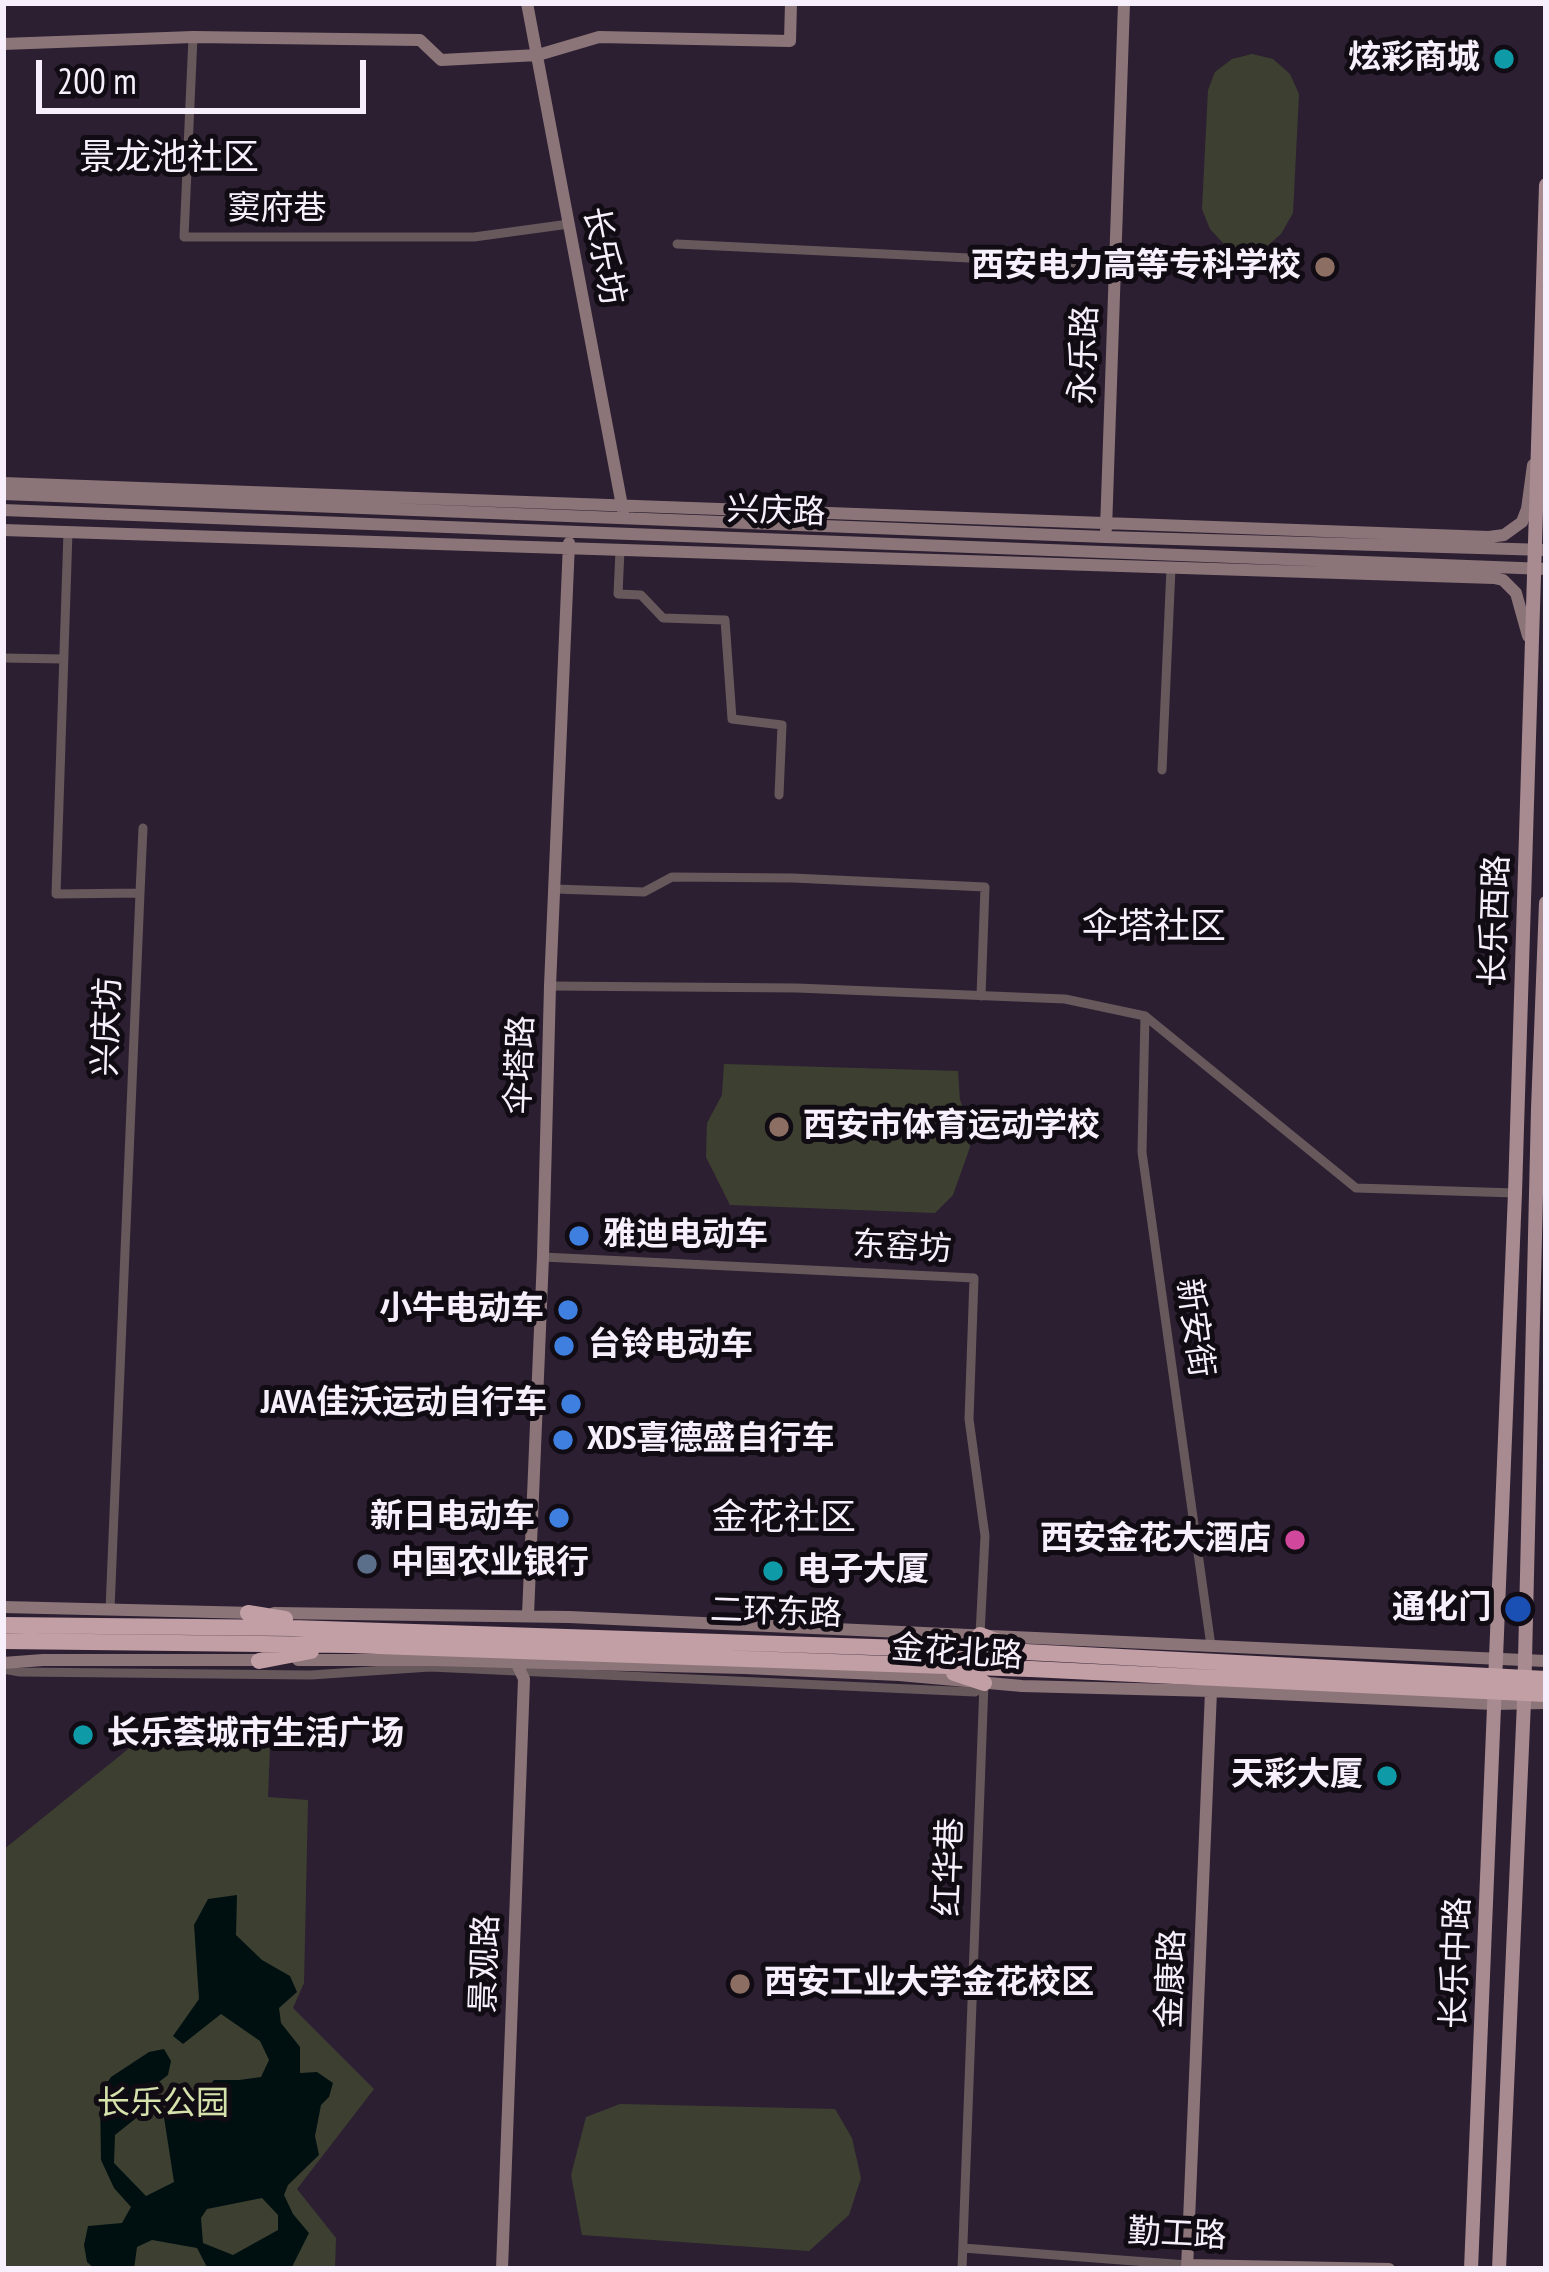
<!DOCTYPE html>
<html>
<head>
<meta charset="utf-8">
<style>
	body { margin:0 }
	#map { position:relative; width:1549px; height:2272px; overflow:hidden; background:#2c1f31; font-family:"PT Sans Narrow",sans-serif }
	canvas { display:block }
	.frame { position:absolute; inset:0; border:6px solid #f7effb; pointer-events:none }
	.scale { position:absolute; left:36px; top:60px; width:330px; height:54px; box-sizing:border-box; border:6px solid #f7effb; border-top:0; padding-left:15px; font-size:36px; line-height:42px; white-space:nowrap; color:#f7effb; -webkit-text-stroke:9px #110c13; paint-order:stroke }
</style>
</head>
<body>
<div id="map">
<canvas width="1549" height="2272"></canvas>
<div class="frame"></div>
<div class="scale">200 m</div>
</div>
<script>
const ctx = document.querySelector('canvas').getContext('2d');
ctx.lineJoin = 'round';
function fillPath(path, color) { ctx.fillStyle = color; ctx.fill(path, 'evenodd'); }
const shape = rows => new Path2D(rows.map(r => 'M' + r).join(''));
function stroke(path, color, width, dash) { ctx.strokeStyle = color; ctx.lineWidth = width; ctx.lineCap = dash ? 'butt' : 'round'; ctx.setLineDash(dash || []); ctx.stroke(path); }
function drawText(font, color, halo, rows, align = 'center') {
  ctx.font = font + ' "PT Sans Narrow","Noto Sans SC",sans-serif'; ctx.lineWidth = 10; ctx.setLineDash([]); ctx.textBaseline = 'middle'; ctx.strokeStyle = halo; ctx.fillStyle = color; for (const [text, x, y, turn = 0] of rows) {
    ctx.save(); ctx.translate(x, y); ctx.rotate((+turn || 0) * Math.PI / 180); ctx.textAlign = isNaN(turn) ? turn : align; if (halo) ctx.strokeText(text, 0, 0); ctx.fillText(text, 0, 0); ctx.restore();
  }
}
fillPath(shape([
	[1252,54,1273,59,1290,74,1299,94,1293,213,1281,234,1267,246,1244,250,1224,244,1210,229,1202,209,1208,90,1215,72,1232,59],
	[724,1064,958,1071,960,1100,969,1123,970,1147,953,1195,935,1213,730,1205,706,1157,707,1123,722,1095],
	[150,1717,271,1721,268,1797,308,1800,304,1983,293,2008,374,2089,297,2189,336,2238,335,2269,3,2269,3,1850,153,1729],
	[620,2104,835,2109,852,2138,861,2178,849,2215,809,2251,582,2235,571,2175,586,2117]
]), '#3d4031');
fillPath(shape([
	[237,1895,236,1935,262,1960,290,1976,297,1992,279,2008,281,2023,300,2047,300,2073,317,2072,333,2083,329,2097,321,2105,315,2136,319,2155,288,2185,284,2195,293,2214,309,2233,291,2269,208,2269,197,2248,152,2240,137,2247,134,2269,95,2269,87,2262,84,2245,88,2226,122,2223,131,2207,114,2188,101,2160,100,2093,111,2077,149,2052,164,2049,171,2061,168,2075,151,2088,135,2119,115,2135,114,2163,146,2196,174,2182,163,2111,191,2110,214,2080,239,2080,261,2077,269,2060,260,2041,221,2014,183,2044,173,2036,199,1999,194,1925,208,1899],
	[262,2198,278,2215,278,2230,233,2255,203,2243,201,2218,207,2209]
]), '#001011');
stroke(shape([
	[193,37,184,237,474,237,569,224],
	[677,244,1115,265],
	[68,532,56,894,140,893,110,1609],
	[620,550,618,594,641,595,663,618,725,620,732,719,782,725,779,795],
	[3,658,64,659],
	[1162,770,1171,568],
	[554,889,644,892,672,877,793,878,985,887,981,996],
	[140,893,143,828],
	[550,986,797,988,1065,999,1145,1016,1356,1188,1515,1193],
	[1145,1016,1142,1152,1211,1646],
	[543,1257,974,1278,969,1419,985,1536,980,1635],
	[3,1669,20,1672,311,1675,430,1667,975,1692,984,1683],
	[963,2248,1187,2265],
	[962,2269,984,1683]
]), '#67585b', 9);
stroke(shape([
	[527,3,623,511],
	[3,44,193,37,420,40,441,60,538,55,599,37,790,41,791,3],
	[3,483,1489,537,1504,535,1522,522,1527,509,1533,465],
	[3,494,1106,537,1546,550],
	[3,510,1546,569],
	[1106,529,1124,3],
	[3,530,1494,578,1503,580,1516,593,1528,636],
	[3,1607,254,1613],
	[274,1613,569,1617,1546,1661],
	[528,1615,543,1257,550,986,569,543],
	[298,1660,433,1660,744,1668,899,1675,1022,1686,1211,1691,1493,1704,1546,1703],
	[3,1663,43,1660,266,1660],
	[1187,2265,1389,2269],
	[502,2269,524,1679,516,1662],
	[1187,2269,1211,1691]
]), '#8c7579', 12);
stroke(shape([
	[1471,2269,1515,1193,1546,185],
	[1499,2269,1524,1702,1538,1109,1546,903]
]), '#a88b90', 14);
stroke(shape([
	[248,1613,285,1619],
	[3,1625,292,1628,1025,1652],
	[980,1635,1013,1648],
	[3,1641,350,1645,1031,1669],
	[259,1661,311,1651],
	[954,1673,984,1683]
]), '#c29fa5', 16);
stroke(shape([
	[1025,1652,1546,1679],
	[1031,1669,1546,1694]
]), '#c29fa5', 16);
for (const [x, y, r, color] of [
	[1504,59,12,"#0f9aa8"],
	[1325,267,12,"#8d6e63"],
	[779,1127,12,"#8d6e63"],
	[579,1236,12,"#3f7fe0"],
	[568,1310,12,"#3f7fe0"],
	[564,1346,12,"#3f7fe0"],
	[571,1404,12,"#3f7fe0"],
	[563,1440,12,"#3f7fe0"],
	[559,1518,12,"#3f7fe0"],
	[1295,1540,12,"#d1479c"],
	[367,1564,12,"#5c6f8a"],
	[773,1571,12,"#0f9aa8"],
	[1518,1609,15,"#1a4fb4"],
	[83,1735,12,"#0f9aa8"],
	[1387,1776,12,"#0f9aa8"],
	[740,1984,12,"#8d6e63"]
]) { const dot = new Path2D(); dot.arc(x, y, r, 0, 2 * Math.PI); ctx.fillStyle = color; ctx.fill(dot); stroke(dot, '#110c13', 4.5); }
drawText('bold 33px', '#f7effb', '#110c13', [
	["炫彩商城",1480,59],
	["西安电力高等专科学校",1301,267],
	["西安市体育运动学校",803,1127,"left"],
	["雅迪电动车",603,1236,"left"],
	["小牛电动车",544,1310],
	["台铃电动车",588,1346,"left"],
	["JAVA佳沃运动自行车",547,1404],
	["XDS喜德盛自行车",587,1440,"left"],
	["新日电动车",535,1518],
	["西安金花大酒店",1271,1540],
	["中国农业银行",391,1564,"left"],
	["电子大厦",797,1571,"left"],
	["通化门",1491,1609],
	["长乐荟城市生活广场",107,1735,"left"],
	["天彩大厦",1363,1776],
	["西安工业大学金花校区",764,1984,"left"]
], 'right');
drawText('33px', '#f7effb', '#110c13', [
	["窦府巷",277,210],
	["长乐坊",603,256,79],
	["永乐路",1085,355,-88],
	["兴庆路",776,512,2],
	["长乐西路",1496,921,-88],
	["兴庆坊",108,1027,-88],
	["伞塔路",521,1065,-88],
	["东窑坊",902,1248,3],
	["新安街",1194,1328,82],
	["二环东路",776,1613,2],
	["金花北路",957,1653,4],
	["红华巷",950,1867,-88],
	["长乐中路",1457,1963,-88],
	["景观路",486,1964,-88],
	["金康路",1172,1979,-88],
	["勤工路",1177,2235,3]
]);
drawText('33px', '#d6e2ac', '#110c13', [
	["长乐公园",163,2105]
]);
drawText('36px', '#f7effb', '#110c13', [
	["景龙池社区",169,159],
	["伞塔社区",1154,928],
	["金花社区",784,1519]
]);
</script>
</body>
</html>
